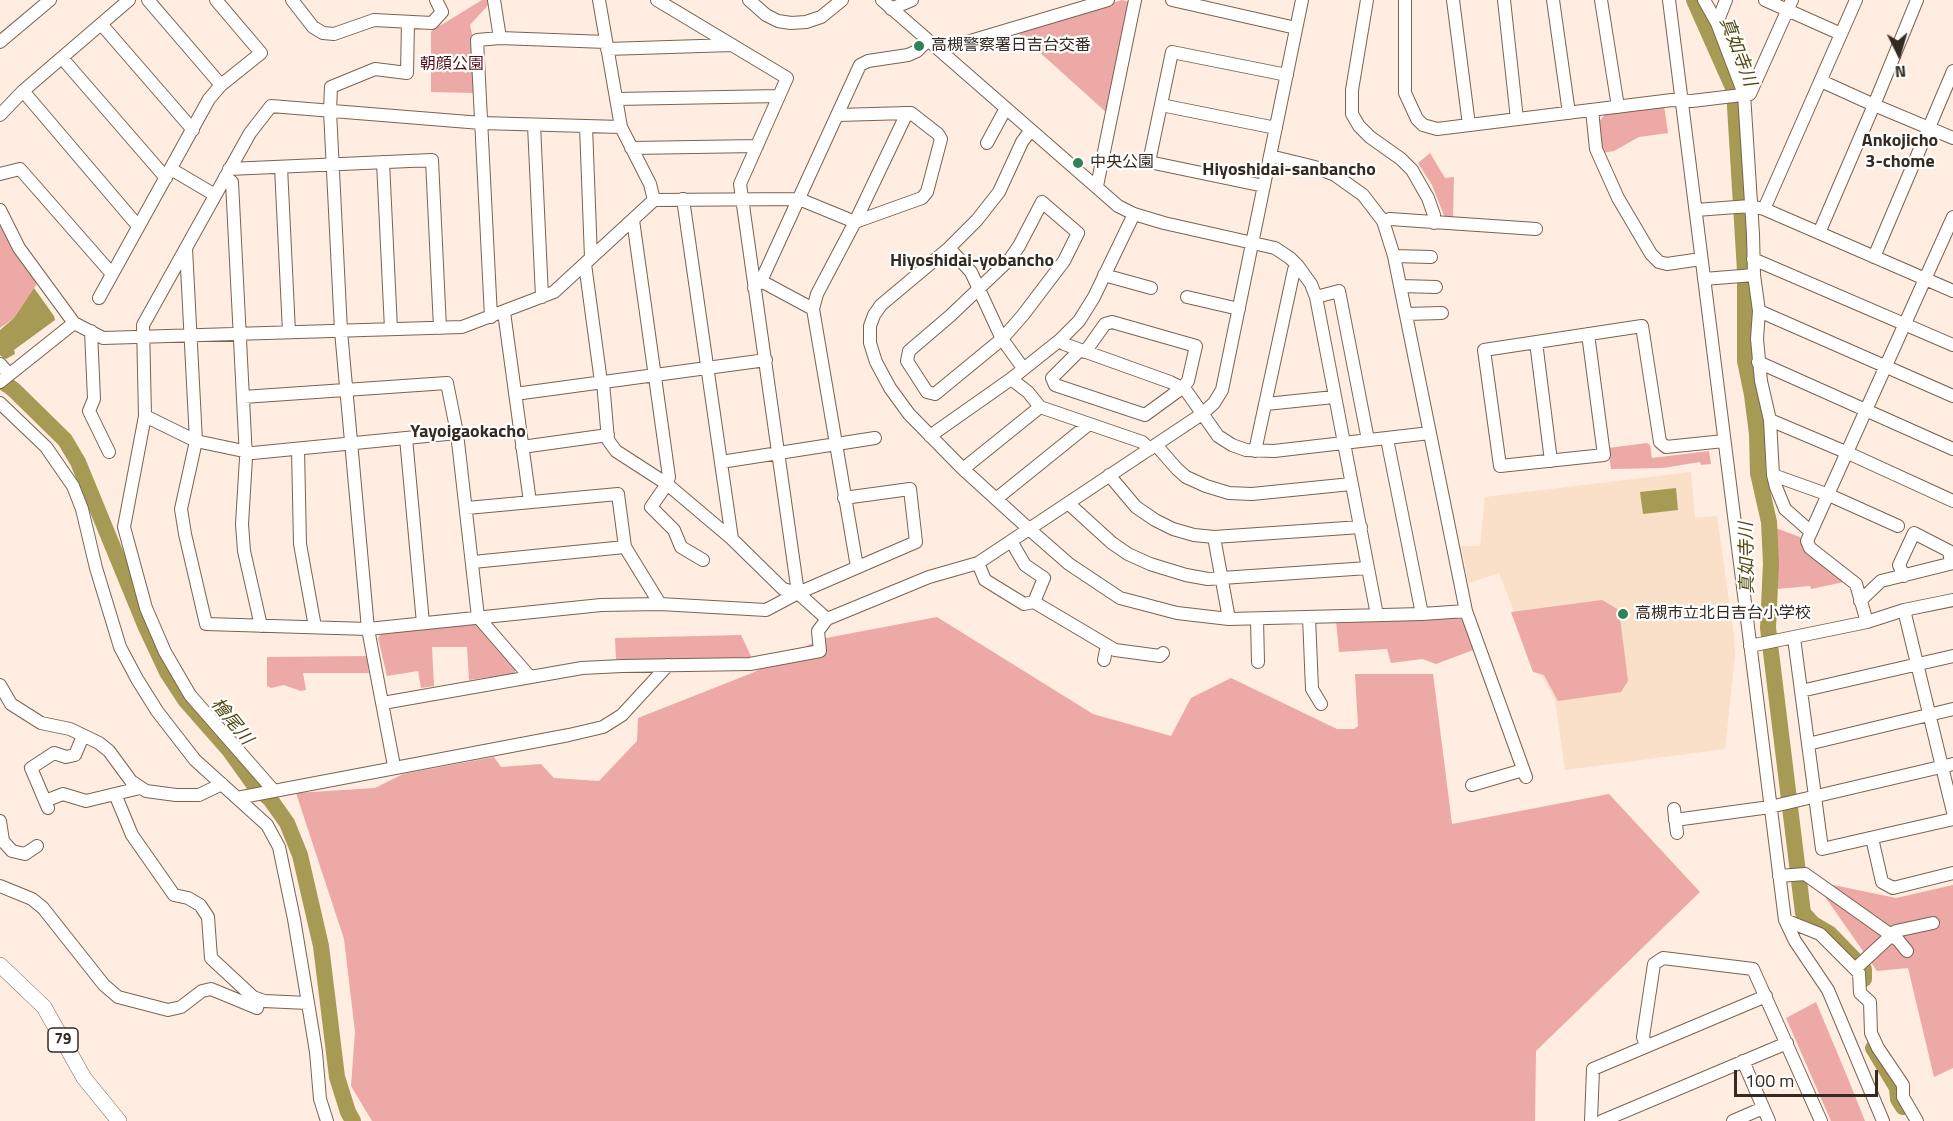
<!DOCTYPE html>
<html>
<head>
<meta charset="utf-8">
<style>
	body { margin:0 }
	#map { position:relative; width:1953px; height:1121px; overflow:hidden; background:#feede0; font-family:"Titillium Web",sans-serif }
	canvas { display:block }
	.north { position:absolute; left:1869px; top:24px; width:60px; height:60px; -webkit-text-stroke:4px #fff; paint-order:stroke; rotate:175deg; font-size:16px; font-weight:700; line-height:24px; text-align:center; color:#342a21 }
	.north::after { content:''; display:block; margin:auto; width:21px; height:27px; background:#342a21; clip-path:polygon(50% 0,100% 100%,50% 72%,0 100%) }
	.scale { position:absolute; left:1734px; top:1070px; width:144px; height:27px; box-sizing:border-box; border:3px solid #342a21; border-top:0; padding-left:8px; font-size:18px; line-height:21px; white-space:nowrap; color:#342a21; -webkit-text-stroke:4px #fff; paint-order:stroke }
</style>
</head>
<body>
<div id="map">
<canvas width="1953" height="1121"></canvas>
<div class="north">N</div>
<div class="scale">100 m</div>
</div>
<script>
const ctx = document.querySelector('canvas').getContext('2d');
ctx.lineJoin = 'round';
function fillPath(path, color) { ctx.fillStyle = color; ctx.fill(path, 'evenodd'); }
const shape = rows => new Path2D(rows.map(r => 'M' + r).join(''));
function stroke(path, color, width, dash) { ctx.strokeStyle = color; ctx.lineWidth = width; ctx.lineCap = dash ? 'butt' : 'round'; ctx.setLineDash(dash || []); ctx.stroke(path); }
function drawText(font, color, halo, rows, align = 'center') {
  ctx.font = font + ' "Titillium Web","Noto Sans JP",sans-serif'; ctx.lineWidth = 4.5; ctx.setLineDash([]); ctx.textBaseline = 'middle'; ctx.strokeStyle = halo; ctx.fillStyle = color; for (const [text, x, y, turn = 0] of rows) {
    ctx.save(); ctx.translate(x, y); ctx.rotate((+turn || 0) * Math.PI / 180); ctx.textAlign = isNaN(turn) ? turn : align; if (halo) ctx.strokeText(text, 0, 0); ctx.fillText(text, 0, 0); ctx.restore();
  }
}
fillPath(shape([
	[1691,472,1695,518,1717,516,1734,635,1735,656,1725,749,1565,770,1555,700,1541,675,1534,671,1524,636,1499,573,1469,583,1461,546,1480,546,1485,497]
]), '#fadfc9');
fillPath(shape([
	[482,0,487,0,489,4,470,25,473,38,475,93,431,92,431,32,435,27,443,24],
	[1122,0,1129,2,1107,113,1016,31],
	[1664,105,1668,133,1639,137,1614,151,1602,153,1598,123,1606,113],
	[1430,153,1445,178,1454,177,1453,219,1445,218,1432,185,1418,163],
	[0,225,16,253,38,282,14,318,0,328],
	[1647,443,1650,445,1652,458,1709,451,1711,464,1701,465,1700,462,1663,468,1611,469,1608,448],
	[1773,527,1800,537,1803,548,1843,578,1844,582,1811,589,1810,586,1777,589,1777,566],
	[1602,600,1619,610,1628,681,1621,692,1558,701,1544,675,1533,672,1511,612],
	[937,617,1093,714,1171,736,1191,698,1231,678,1337,729,1354,729,1358,726,1355,674,1433,674,1452,824,1609,794,1700,892,1536,1051,1535,1121,372,1121,351,1086,355,1032,344,939,296,793,375,788,403,774,494,757,501,767,541,764,554,778,599,781,637,741,638,718,752,673,821,639],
	[1461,617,1465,618,1476,649,1436,664,1422,659,1391,663,1387,649,1339,652,1336,620],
	[472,623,477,625,516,668,514,674,469,680,467,647,432,647,434,686,421,688,418,671,387,676,378,638,381,633],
	[741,635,751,656,749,659,616,659,615,638],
	[367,656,369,673,303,673,306,690,301,691,284,685,271,688,267,686,267,657],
	[1814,881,1896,898,1953,885,1953,1068,1934,1077,1908,968,1877,971],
	[1816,1002,1849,1081,1865,1121,1831,1121,1786,1018]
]), '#eca9a6');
fillPath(shape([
	[34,288,54,316,55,320,14,350,15,354,6,359,3,358,0,355,0,330,14,318],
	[1676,488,1678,510,1643,514,1640,492]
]), '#a79a54');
stroke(shape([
	[1694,0,1734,90,1745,271,1745,361,1752,395,1757,434,1758,473,1769,522,1771,563,1768,628,1803,913,1813,924,1830,934,1864,969,1864,979],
	[0,380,13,389,65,440,78,462,145,625,167,672,186,701,230,751,255,786,270,799,287,823,300,855,321,946,337,1077,348,1112,353,1121],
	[1873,1048,1897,1088,1898,1099,1903,1107]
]), '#a79a54', 16);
const minor = shape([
	[148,0,221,85],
	[292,0,313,27,323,33,334,34,374,20,432,23,442,12,436,0],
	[494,0,500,38],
	[599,0,621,127,650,184,654,200],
	[657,0,787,78,740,184,798,593],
	[749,0,766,15,778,21,791,23,806,22,821,17,842,0],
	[882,0,1118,206,1134,214,1164,223,1275,248,1290,258,1298,266,1311,284,1316,297,1377,615],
	[1172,0,1296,28],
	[1367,0,1352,90,1352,114,1359,126,1370,137,1401,159,1412,170,1428,198,1434,215,1434,223],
	[1405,0,1405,93,1417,119,1423,125,1437,129,1672,100,1692,101,1750,94,1792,0],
	[1453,0,1469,125],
	[1504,0,1517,119],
	[1553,0,1569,113],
	[1601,0,1618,107],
	[1669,0,1785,920,1795,941,1828,990,1883,1121],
	[1704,0,1717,23,1744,94,1753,234,1754,275,1759,311,1757,339,1761,381,1770,420,1773,475,1829,495,1898,526],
	[1765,0,1841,34],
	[1917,0,1874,105,1953,138],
	[891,9,912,0],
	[1717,23,1726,0],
	[102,25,193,130],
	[0,42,50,0],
	[607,49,732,45],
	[940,50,1108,0],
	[62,58,166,178],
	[23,91,138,226],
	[616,99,779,96],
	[1161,105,1276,128],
	[1592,110,1596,149,1618,198,1651,254,1659,262,1667,264,1701,259],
	[0,115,23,91,129,0],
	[838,115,907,113,855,222,817,294,813,309,857,567],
	[534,125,542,297],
	[586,126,591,258],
	[1031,130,1022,142,999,192,977,220,949,248,881,305,874,315,870,326,870,343,876,362,890,388,909,414,963,469,1029,529,1069,564,1120,598,1177,613,1229,619,1422,614,1466,611],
	[987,143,1006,108],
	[631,148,757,146],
	[1270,156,1315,167,1335,175,1363,195,1383,221,1394,256,1466,611,1526,777],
	[383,162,391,329],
	[281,167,289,332],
	[171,169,215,195],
	[229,169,432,160,440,328],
	[0,174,20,169,112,274],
	[225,177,232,182,246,458,242,524,244,551,261,626],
	[1097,186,1135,0],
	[1264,186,1149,162,1172,52,1287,75],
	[683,199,732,539],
	[1042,202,1078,233,1064,261,1023,315,1002,339,935,394,927,392,907,361,909,351,950,316,1010,259,1019,246,1042,202],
	[1764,209,1856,0],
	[0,210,19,248,74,323,103,338,462,327,554,292,654,200,799,199,855,222,922,198,927,192,941,139,938,134,911,113,907,113],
	[1696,210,1750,206,1764,209,1953,291],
	[633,220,669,477,667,484,651,507,674,530,681,547,703,560],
	[1383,221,1390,219,1536,229],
	[1819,233,1874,105,1821,81],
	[186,248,196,441,181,509,185,534,206,624,368,629,601,605,660,604,766,610,798,593,916,542,910,489,844,498],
	[949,248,971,272,1002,339,1023,368],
	[1394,256,1431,257],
	[1874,257,1953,71],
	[1753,259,1953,345],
	[585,264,601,382],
	[1104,275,1151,288],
	[1704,279,1754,275],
	[761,281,813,309],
	[1401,286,1436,287],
	[754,288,761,281,860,65,868,61,908,55,917,51,928,40],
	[1187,297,1239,309],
	[1316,297,1339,291,1368,440],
	[99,298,209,99,221,85,261,53,216,0],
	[1759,311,1953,396],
	[504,312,530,502],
	[1406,314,1442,313],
	[491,317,477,40,500,38,606,42],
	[91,331,94,399,89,411,109,452],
	[1588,334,1604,455,1500,466,1484,350,1642,326,1660,442,1666,447,1724,441],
	[1060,340,1064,344,1170,382,1182,388,1187,392,1218,436,1232,445,1246,450,1274,451,1430,433],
	[1536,342,1551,461],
	[1080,350,1052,378,1055,385,1145,415,1182,388,1188,381,1196,346,1112,322,1105,324,1085,352],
	[1758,362,1953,449],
	[0,364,9,374],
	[1011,379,1028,392,1040,407,1142,442,1150,449],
	[0,382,74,323],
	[603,382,608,440,616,451,667,484,732,539,783,589,798,593,827,619,929,577,978,563,1202,414,1214,403,1222,390,1302,0],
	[515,394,766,360],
	[243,397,447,383,457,433,478,617,530,677],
	[0,403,46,447,73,486,82,509,96,568,120,647,137,679,157,711,195,760,267,825,279,847,294,919,308,1003,316,1052,320,1099,327,1121],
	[1266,404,1334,397],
	[145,416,124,527,146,608,165,652,190,695,274,791],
	[1770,420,1848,453,1953,501],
	[457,433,253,453,196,441,145,416,143,325,250,133,271,106,481,123,621,127],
	[930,436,1011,379,1060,340,1079,321,1094,297,1134,214],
	[406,438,423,623],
	[1387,439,1422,614],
	[1156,445,1177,469,1186,477,1206,486,1229,493,1252,494,1351,484],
	[522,447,608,435],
	[298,449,300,544,315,627],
	[1255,451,1294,270,1298,266],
	[721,462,875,438],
	[963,469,1040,407],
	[1109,475,1136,507,1155,520,1173,529,1194,535,1214,537,1361,527],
	[1773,475,1776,487,1785,509,1811,532],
	[996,499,1089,424],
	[1068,503,1112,543,1128,554,1150,564,1186,575,1208,579,1222,578,1368,568],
	[467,508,618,494,625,547,660,604],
	[1214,537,1229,619],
	[1011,541,1025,565,1044,578,1034,602],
	[473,562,625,547],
	[978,563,985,580,1024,604,1034,602,1115,650,1160,656,1163,653],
	[1904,576,1899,565,1914,533,1949,551,1951,563],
	[1860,601,1881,581,1953,563],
	[1904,610,1953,812],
	[1309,617,1312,689,1321,704],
	[1257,619,1258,662],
	[1867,622,1856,584,1810,548,1807,541,1953,217],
	[1794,638,1822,849,1953,819],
	[1750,646,1867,622,1904,610,1953,600],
	[1104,660,1107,645],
	[0,685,11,704,41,723,70,729,99,743,109,751,131,781,146,791,176,795,199,795,222,784],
	[1801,691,1953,656],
	[383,703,582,668,622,666,750,664,820,651,818,631,827,619],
	[1808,744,1953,709],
	[394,766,368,629,341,331,330,111,331,87,375,69,407,73,408,22],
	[1472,785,1523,770],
	[115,794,132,835,174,895,188,898,200,905,208,917,211,958,253,997,264,1001,308,1003],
	[237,798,569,735,603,727,622,715,668,665],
	[45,801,63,794,86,801,140,788],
	[48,808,31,768,54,753,66,757,75,755,83,736],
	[1674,809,1677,833],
	[1675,820,1770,807,1953,764],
	[0,821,3,841,12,851,25,854,37,846],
	[1872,838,1882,882,1893,888,1953,873],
	[1779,876,1805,874,1898,940,1907,951],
	[0,886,32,899,43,908,104,985,118,997,168,1010,181,1007,202,991,211,989,257,1008,259,999],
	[1785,920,1820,934,1859,973,1860,993,1870,1002,1871,1033,1878,1048,1903,1085,1903,1097,1917,1121],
	[1855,969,1896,931,1933,923],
	[1646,1046,1643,1037,1654,964,1663,958,1753,969,1821,1121],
	[1743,1061,1769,1121],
	[1591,1121,1593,1069,1766,996],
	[1602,1121,1787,1043],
	[1733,1121,1763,1108]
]);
const major = shape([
	[0,965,44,1007,84,1078,119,1121]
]);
stroke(minor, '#7b6350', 14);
stroke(major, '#7b6350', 16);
stroke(minor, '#fff', 12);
stroke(major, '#fff', 15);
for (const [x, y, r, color] of [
	[919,46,6,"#2f8254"],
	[1078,163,6,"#2f8254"],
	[1623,614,6,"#2f8254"]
]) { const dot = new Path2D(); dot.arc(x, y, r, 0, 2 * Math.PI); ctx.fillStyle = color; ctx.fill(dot); stroke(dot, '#fff', 2); }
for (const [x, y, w] of [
	[63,1040,30]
]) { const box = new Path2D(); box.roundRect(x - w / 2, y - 12, w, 24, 4.5); ctx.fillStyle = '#fff'; ctx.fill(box); stroke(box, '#342a21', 1.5); }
drawText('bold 15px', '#342a21', null, [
	["79",63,1040]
]);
drawText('16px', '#342a21', '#fff', [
	["高槻警察署日吉台交番",931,46],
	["中央公園",1090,163],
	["高槻市立北日吉台小学校",1635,614]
], 'left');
drawText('16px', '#520f13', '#fff', [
	["朝顔公園",452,65]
]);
drawText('italic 18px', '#524811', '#fff', [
	["真如寺川",1737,52,69],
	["真如寺川",1748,558,-91],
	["檜尾川",231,722,51]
]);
drawText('bold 18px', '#342a21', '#fff', [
	["Ankojicho",1900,142],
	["3-chome",1900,163],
	["Hiyoshidai-sanbancho",1289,171],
	["Hiyoshidai-yobancho",972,262],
	["Yayoigaokacho",468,433]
]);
</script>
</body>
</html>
